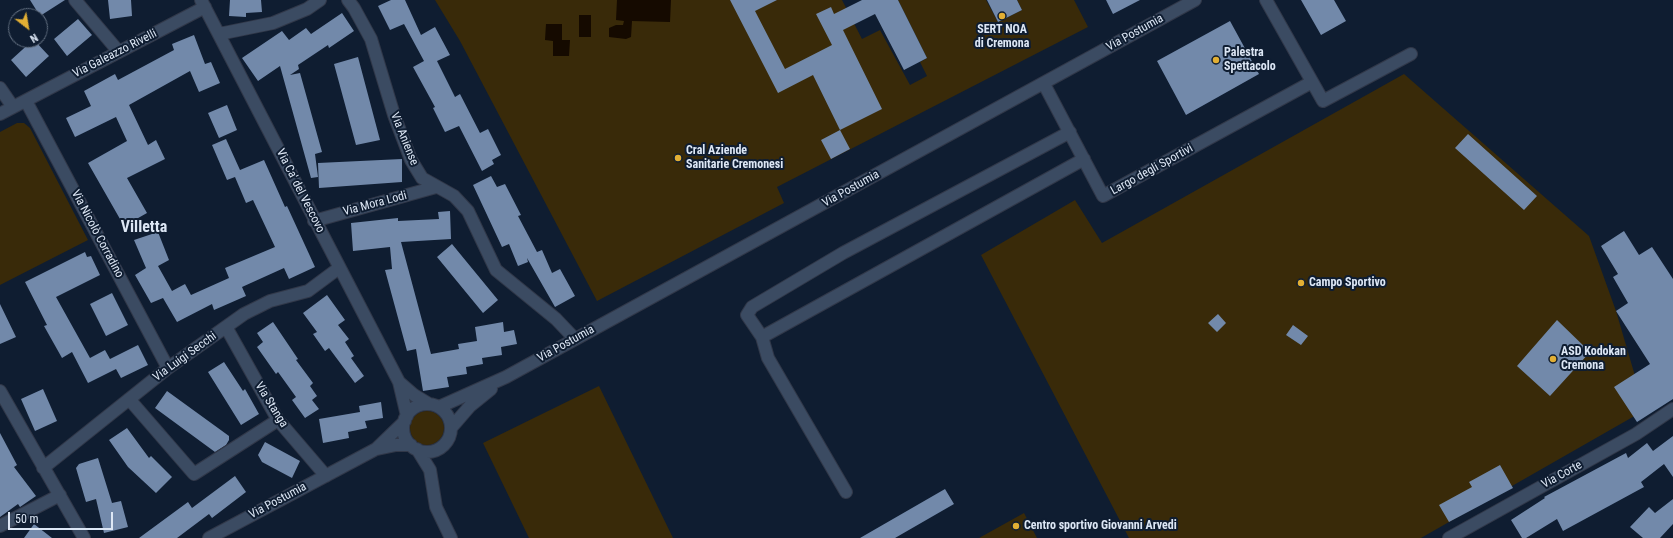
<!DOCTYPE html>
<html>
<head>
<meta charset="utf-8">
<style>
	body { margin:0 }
	#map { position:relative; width:1673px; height:538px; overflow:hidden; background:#0f1d31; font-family:"Roboto Condensed",sans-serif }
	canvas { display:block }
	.north { position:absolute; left:8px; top:8px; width:40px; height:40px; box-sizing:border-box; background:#0f1d31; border:1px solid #616e7f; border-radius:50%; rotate:149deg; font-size:11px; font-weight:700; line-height:16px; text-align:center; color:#dde7f5 }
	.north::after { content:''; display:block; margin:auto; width:14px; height:18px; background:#e2af34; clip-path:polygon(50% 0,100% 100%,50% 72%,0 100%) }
	.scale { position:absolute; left:8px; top:512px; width:105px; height:18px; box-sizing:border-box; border:2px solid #dde7f5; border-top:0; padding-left:5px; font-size:12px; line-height:14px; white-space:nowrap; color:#dde7f5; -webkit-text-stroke:3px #0f1d31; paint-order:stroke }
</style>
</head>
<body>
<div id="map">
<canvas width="1673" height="538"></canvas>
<div class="north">N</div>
<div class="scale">50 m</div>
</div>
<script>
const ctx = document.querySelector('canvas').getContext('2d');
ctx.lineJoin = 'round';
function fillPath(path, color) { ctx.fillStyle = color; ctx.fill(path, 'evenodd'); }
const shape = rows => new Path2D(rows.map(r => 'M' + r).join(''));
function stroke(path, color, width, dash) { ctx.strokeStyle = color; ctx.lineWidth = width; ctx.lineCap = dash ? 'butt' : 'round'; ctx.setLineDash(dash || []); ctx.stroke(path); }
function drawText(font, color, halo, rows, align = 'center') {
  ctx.font = font + ' "Roboto Condensed",sans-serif'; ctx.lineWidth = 4; ctx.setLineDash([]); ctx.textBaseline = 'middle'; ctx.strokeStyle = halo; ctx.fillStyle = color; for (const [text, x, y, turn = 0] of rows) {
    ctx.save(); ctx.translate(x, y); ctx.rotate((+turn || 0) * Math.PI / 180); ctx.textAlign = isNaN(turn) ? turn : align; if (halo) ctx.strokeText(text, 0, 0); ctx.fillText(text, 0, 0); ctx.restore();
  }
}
fillPath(shape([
	[435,0,842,0,862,39,880,30,910,85,927,76,920,62,927,58,898,0,986,0,998,22,1022,10,1017,0,1074,0,1088,27,777,187,784,203,597,301,460,41],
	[1404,74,1589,236,1616,311,1645,410,1421,538,1129,538,981,255,1075,200,1102,243],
	[17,123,24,123,30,128,88,240,0,285,0,132],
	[599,386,673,538,529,538,483,443],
	'410 428a17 17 0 1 1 34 0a17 17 0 1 1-34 0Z',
	[1024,513,1037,538,979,538]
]), '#392a09');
fillPath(shape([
	[617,0,671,0,670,22,632,21,631,37,626,39,609,37,609,28,616,25,623,25,624,21,616,20],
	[579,15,591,15,591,37,579,37],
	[546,24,562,24,562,40,570,40,569,56,553,56,553,41,545,40]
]), '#150a00');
fillPath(shape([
	[30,0,65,0,40,16],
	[108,0,131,0,132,16,110,19],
	[230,0,261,0,262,12,246,13,246,17,229,16],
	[391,0,405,0,421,35,435,27,450,55,437,61,455,97,460,94,480,133,488,129,501,155,492,160,494,164,482,171,459,126,445,132,433,108,435,107,413,67,424,61,404,24,390,30,378,6],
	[730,0,777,0,755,11,785,69,832,45,816,14,831,7,834,14,862,0,898,0,927,58,904,70,875,14,843,30,882,109,840,130,813,75,778,93],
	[987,0,1017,0,1022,10,998,22],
	[1106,0,1140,0,1113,14],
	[1301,0,1334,0,1346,21,1321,35],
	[342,13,354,31,329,48,328,45,298,65,299,69,290,75,300,73,322,152,315,154,318,177,311,178,280,66,258,81,242,58,282,31,289,40,306,28,311,34],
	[78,19,92,35,67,56,54,39],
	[1230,21,1259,74,1186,115,1157,61],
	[194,35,205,64,211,62,220,83,199,92,190,71,129,105,148,145,156,140,165,159,127,178,147,213,124,226,88,163,127,141,116,117,75,137,66,118,91,106,84,91,115,74,118,80,174,50,172,44],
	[33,40,34,40,49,56,26,77,11,60],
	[358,57,380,140,356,145,334,64],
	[227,105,237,130,219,138,208,113],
	[840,130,850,149,831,159,821,140],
	[1468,134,1537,196,1524,210,1455,148],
	[226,139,240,170,264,160,285,207,287,206,315,267,289,279,284,268,242,287,246,296,214,310,212,304,177,322,163,298,151,303,135,275,146,268,134,240,158,232,169,260,158,266,172,291,185,284,191,295,229,278,225,268,275,247,253,200,246,203,235,177,227,180,212,145],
	[402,159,402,182,319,188,318,163],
	[491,176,497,187,505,184,521,215,518,216,537,252,542,250,552,273,560,269,575,296,555,307,527,258,528,262,518,266,509,244,502,247,473,185],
	[450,211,451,239,401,242,431,354,459,349,458,344,477,341,475,327,503,322,504,332,514,330,517,344,501,347,502,355,482,358,483,364,466,367,467,374,447,377,449,387,423,391,416,349,407,351,385,270,392,269,390,247,353,251,351,223,398,218,398,221,439,219,438,212],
	[1624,231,1639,255,1652,247,1673,279,1673,399,1637,422,1614,387,1650,364,1616,311,1628,303,1613,277,1618,274,1601,246],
	[452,244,498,300,483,313,437,257],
	[85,252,87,257,91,256,100,275,56,297,90,358,105,350,110,359,138,345,148,365,121,378,116,369,88,383,72,352,62,358,44,326,47,325,25,282],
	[112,293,128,325,106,336,90,304],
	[327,295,345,320,338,325,349,339,345,342,354,356,351,358,364,376,355,383,329,348,325,351,313,334,317,332,303,313],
	[0,304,16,337,0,344],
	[1218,314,1226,323,1217,332,1208,323],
	[1557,320,1590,352,1550,396,1517,366],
	[273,322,298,359,296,360,313,383,310,386,317,396,312,400,319,409,305,418,292,400,296,397,278,372,276,374,257,347,263,342,257,333],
	[1293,325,1308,336,1301,345,1286,335],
	[224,362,243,391,245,389,259,414,241,425,208,372],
	[43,389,57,421,35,431,21,399],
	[167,391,229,436,229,440,226,445,215,452,155,408],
	[381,402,383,418,365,421,367,428,348,432,349,438,323,443,319,419,360,412,359,406],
	[127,428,149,458,151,456,172,477,156,493,128,467,109,440],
	[0,433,17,465,14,467,36,496,20,507,18,504,0,517],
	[1673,436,1673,477,1664,464,1641,482,1644,487,1563,531,1557,519,1526,538,1522,538,1511,520,1545,498,1544,497,1626,453,1628,458,1647,443,1653,451],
	[265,442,300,461,292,478,262,462,258,455],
	[98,458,112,503,121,501,128,527,104,533,96,499,86,502,76,468,79,464],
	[1500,465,1513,488,1449,522,1439,505,1472,487,1469,482],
	[235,476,246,492,212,518,209,514,177,538,139,538,188,502,192,508],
	[945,489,954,504,895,538,860,538],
	[1673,499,1673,524,1660,538,1643,538,1630,527,1649,507,1655,513],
	[34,524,52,538,24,538]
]), '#7289aa');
const minor = shape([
	[75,0,119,52],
	[201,0,399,382,407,416],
	[348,0,354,8,371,39,394,115,411,160,422,178,454,196,468,211,496,270,556,319,575,339],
	[1266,0,1323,101,1411,54],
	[219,34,273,23,307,9,320,0],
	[1044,84,1103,196,1312,82],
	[0,88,13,107],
	[26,101,168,368],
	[0,114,205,7],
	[314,221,436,187],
	[226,327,278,420,326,476],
	[762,337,1084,159],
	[399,382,414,395,429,404],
	[0,391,84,538],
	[129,399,194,474,278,420],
	'403 428a24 24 0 1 1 48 0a24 24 0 1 1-48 0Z',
	[439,407,506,377,1195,0],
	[451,428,470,406,491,389],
	[377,449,396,445,411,445],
	[417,449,430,470,436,507,451,538],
	[43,468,168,368,244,314,270,301,308,291,339,268],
	[846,492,768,358,762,337,747,315,752,307,843,253,1070,132],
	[0,526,60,495],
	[209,538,376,449,405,421],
	[1449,538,1636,434,1673,409]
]);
stroke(minor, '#313849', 14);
stroke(minor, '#3b4b62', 12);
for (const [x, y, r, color] of [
	[1002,16,4,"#e2af34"],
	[1216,60,4,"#e2af34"],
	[678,158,4,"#e2af34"],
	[1301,283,4,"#e2af34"],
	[1553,359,4,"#e2af34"],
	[1016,526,4,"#e2af34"]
]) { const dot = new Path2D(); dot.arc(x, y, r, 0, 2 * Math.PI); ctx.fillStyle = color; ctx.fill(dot); stroke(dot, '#0f1d31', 1.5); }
drawText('bold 12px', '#dde7f5', '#0f1d31', [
	["SERT NOA",1002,30,"center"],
	["di Cremona",1002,44,"center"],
	["Palestra",1224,53],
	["Spettacolo",1224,67],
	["Cral Aziende",686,151],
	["Sanitarie Cremonesi",686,165],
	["Campo Sportivo",1309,283],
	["ASD Kodokan",1561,352],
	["Cremona",1561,366],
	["Centro sportivo Giovanni Arvedi",1024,526]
], 'left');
drawText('12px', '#dde7f5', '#0f1d31', [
	["Via Postumia",1135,33,-29],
	["Via Galeazzo Rivelli",115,54,-27],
	["Via Aniense",404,139,68],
	["Largo degli Sportivi",1152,170,-29],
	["Via Postumia",851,189,-29],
	["Via Ca' del Vescovo",300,191,63],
	["Via Mora Lodi",375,204,-15],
	["Via Nicolò Corradino",97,234,62],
	["Via Postumia",566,344,-29],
	["Via Luigi Secchi",185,357,-36],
	["Via Stanga",271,405,58],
	["Via Corte",1562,475,-29],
	["Via Postumia",278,501,-28]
]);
drawText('bold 16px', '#dde7f5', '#0f1d31', [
	["Villetta",144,228]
]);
</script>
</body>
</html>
